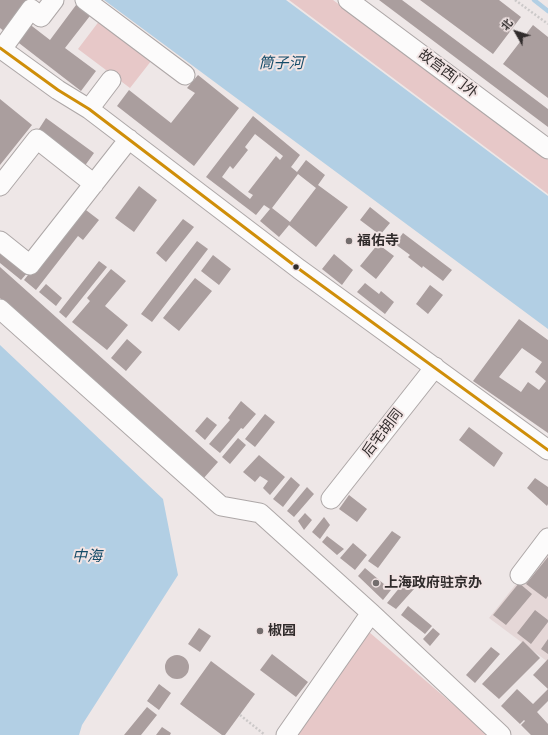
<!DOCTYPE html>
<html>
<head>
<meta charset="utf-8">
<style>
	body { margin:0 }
	#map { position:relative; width:548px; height:735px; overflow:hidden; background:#eee7e7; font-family:"Space Grotesk","Noto Sans SC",sans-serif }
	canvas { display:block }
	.north { position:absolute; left:496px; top:12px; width:40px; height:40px; -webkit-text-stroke:3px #f1e4e4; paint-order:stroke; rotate:309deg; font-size:11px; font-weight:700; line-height:16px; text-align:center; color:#312c2c }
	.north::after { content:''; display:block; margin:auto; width:14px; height:18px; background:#312c2c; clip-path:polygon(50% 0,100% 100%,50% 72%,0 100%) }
</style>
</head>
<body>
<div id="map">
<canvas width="548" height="735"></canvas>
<div class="north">北</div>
</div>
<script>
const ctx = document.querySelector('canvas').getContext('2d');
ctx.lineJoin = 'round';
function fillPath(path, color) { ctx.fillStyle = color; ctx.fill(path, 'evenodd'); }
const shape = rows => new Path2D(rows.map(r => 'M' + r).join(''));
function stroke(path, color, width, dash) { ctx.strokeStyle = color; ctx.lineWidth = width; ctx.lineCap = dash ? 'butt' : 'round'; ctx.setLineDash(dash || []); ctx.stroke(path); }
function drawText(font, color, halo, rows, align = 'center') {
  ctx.font = font + ' "Space Grotesk","Noto Sans SC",sans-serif'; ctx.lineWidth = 4; ctx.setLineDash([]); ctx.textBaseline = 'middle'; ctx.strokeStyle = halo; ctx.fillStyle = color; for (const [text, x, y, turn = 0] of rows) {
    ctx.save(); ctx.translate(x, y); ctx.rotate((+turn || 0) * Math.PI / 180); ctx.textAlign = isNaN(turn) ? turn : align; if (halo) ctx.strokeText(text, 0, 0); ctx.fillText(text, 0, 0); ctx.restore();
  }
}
fillPath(shape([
	[548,544,548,662,489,618]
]), '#e5d7d7');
fillPath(shape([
	[289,0,333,0,548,160,548,194],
	[103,16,155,56,130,88,78,49],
	[362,626,476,724,487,735,286,735]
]), '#e7c8c8');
fillPath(shape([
	[104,0,286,0,548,196,548,329],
	[0,345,163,499,178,575,82,725,79,735,0,735]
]), '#b2cfe4');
stroke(shape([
	[534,0,548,11]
]), '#b2cfe4', 4.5);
fillPath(shape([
	[0,0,30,0,5,32,0,28],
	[379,0,402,0,548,109,548,127],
	[420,0,499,0,521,17,493,54],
	[79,1,93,12,65,48,96,71,81,91,15,40,28,23,50,40],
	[533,25,548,37,548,98,503,64],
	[198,75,239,108,194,166,117,106,129,90,171,123,195,93,187,88],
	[0,99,32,125,0,165],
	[253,116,300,155,291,167,297,172,306,160,325,175,318,185,348,207,316,247,289,225,279,237,260,221,270,209,264,205,256,215,206,177],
	[255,134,283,156,280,160,276,156,248,192,253,195,250,199,222,177,230,166,233,169,248,150,245,147],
	[298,174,316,188,290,222,272,208],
	[46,118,94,153,84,167,37,132],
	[139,186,157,200,134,232,115,218],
	[82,207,99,220,83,240,78,236,36,290,24,280],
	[370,207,390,223,380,235,360,220],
	[183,219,194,227,166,262,156,253],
	[403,233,452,270,443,281,423,266,422,268,408,257,410,255,395,244],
	[197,241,208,249,152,322,141,314],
	[378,244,394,256,376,279,360,266],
	[0,249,28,272,21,280,0,263],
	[334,254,353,270,342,285,322,269],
	[213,255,231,269,219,285,201,271],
	[99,261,107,267,66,318,59,312],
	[0,267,218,462,203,479,0,298],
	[111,269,126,281,105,306,128,325,107,350,72,322,90,301,87,298],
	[195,278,212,291,179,331,163,318],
	[365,283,379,294,381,291,394,302,385,314,357,292],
	[46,284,62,298,56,306,39,292],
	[430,285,443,295,428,314,416,304],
	[519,319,548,340,548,433,473,381],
	[522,348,542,362,535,372,546,381,539,390,528,382,521,392,499,377],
	[127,339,142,352,126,371,111,358],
	[241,401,256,414,243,429,241,428,220,453,209,444,230,420,228,418],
	[265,414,275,422,255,447,245,439],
	[207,417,217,425,205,440,195,431],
	[469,427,503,453,494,467,459,440],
	[238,438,246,445,230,464,222,457],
	[259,455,285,477,270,495,263,488,268,481,260,476,255,482,243,472],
	[291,477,300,485,283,507,273,499],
	[535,478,548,487,548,504,547,506,527,488],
	[307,487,314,494,294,517,287,511],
	[349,495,367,509,357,522,339,509],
	[305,513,312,520,304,530,298,521],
	[324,517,330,525,320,539,312,532],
	[392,531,401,537,378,568,368,561],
	[327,536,344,549,337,555,322,542],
	[353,543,367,555,355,570,340,558],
	[548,557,548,596,546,599,526,584],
	[365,568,391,590,383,600,358,576],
	[405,581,414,589,396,609,387,603],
	[519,583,532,594,506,625,493,615],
	[408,606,432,626,425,634,401,615],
	[535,610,548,620,548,622,531,644,517,633],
	[199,628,211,636,200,652,188,644],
	[433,628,440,634,430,646,423,639],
	[548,639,548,654,541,649],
	[523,641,540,658,499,699,482,684],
	[491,647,500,654,475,683,466,675],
	[272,654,308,682,296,697,260,670],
	'165 667a12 12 0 1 1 24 0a12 12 0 1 1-24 0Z',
	[548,659,548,701,537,712,548,724,548,735,531,735,521,725,525,721,524,720,520,724,501,706,517,689,533,704,548,689,533,675],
	[211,661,255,694,225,735,222,735,180,704],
	[159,684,171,693,159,710,147,701],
	[147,707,157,715,141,735,124,735],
	[162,727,171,733,170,735,156,735]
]), '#aa9e9e');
const minor = shape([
	[85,0,185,75],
	[348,0,548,149],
	[0,48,58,90,89,109,299,269,548,450],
	[2,49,31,9,41,17,54,0],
	[89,109,111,80],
	[0,186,37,139,94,184],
	[0,241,30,265,129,139],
	[0,309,221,506,260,513,371,613,501,735],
	[331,499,435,367],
	[520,575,548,538],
	[286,735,371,613]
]);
stroke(minor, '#ada7a7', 21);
stroke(shape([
	[515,0,548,24],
	[240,715,265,735]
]), '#ccc9c9', 2.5, [2, 2]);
stroke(minor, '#fcfbfb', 19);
stroke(shape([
	[0,48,58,90,89,109,299,269,548,450]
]), '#cf8e09', 3);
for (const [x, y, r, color] of [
	[349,241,4,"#736d6d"],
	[296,267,3.5,"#312c2c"],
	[376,583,4,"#736d6d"],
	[260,631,4,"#736d6d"]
]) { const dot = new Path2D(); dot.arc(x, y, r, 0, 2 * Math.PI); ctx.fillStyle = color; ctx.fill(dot); stroke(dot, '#f1e4e4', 1.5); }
drawText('14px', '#312c2c', '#f1e4e4', [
	["故宫西门外",448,74,37],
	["后宅胡同",383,433,-52]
]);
drawText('bold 14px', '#312c2c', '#f1e4e4', [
	["福佑寺",357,241],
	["上海政府驻京办",384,583],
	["椒园",268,631]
], 'left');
drawText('italic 15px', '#154c69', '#f1e4e4', [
	["筒子河",281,64],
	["中海",87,557]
]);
</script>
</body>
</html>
